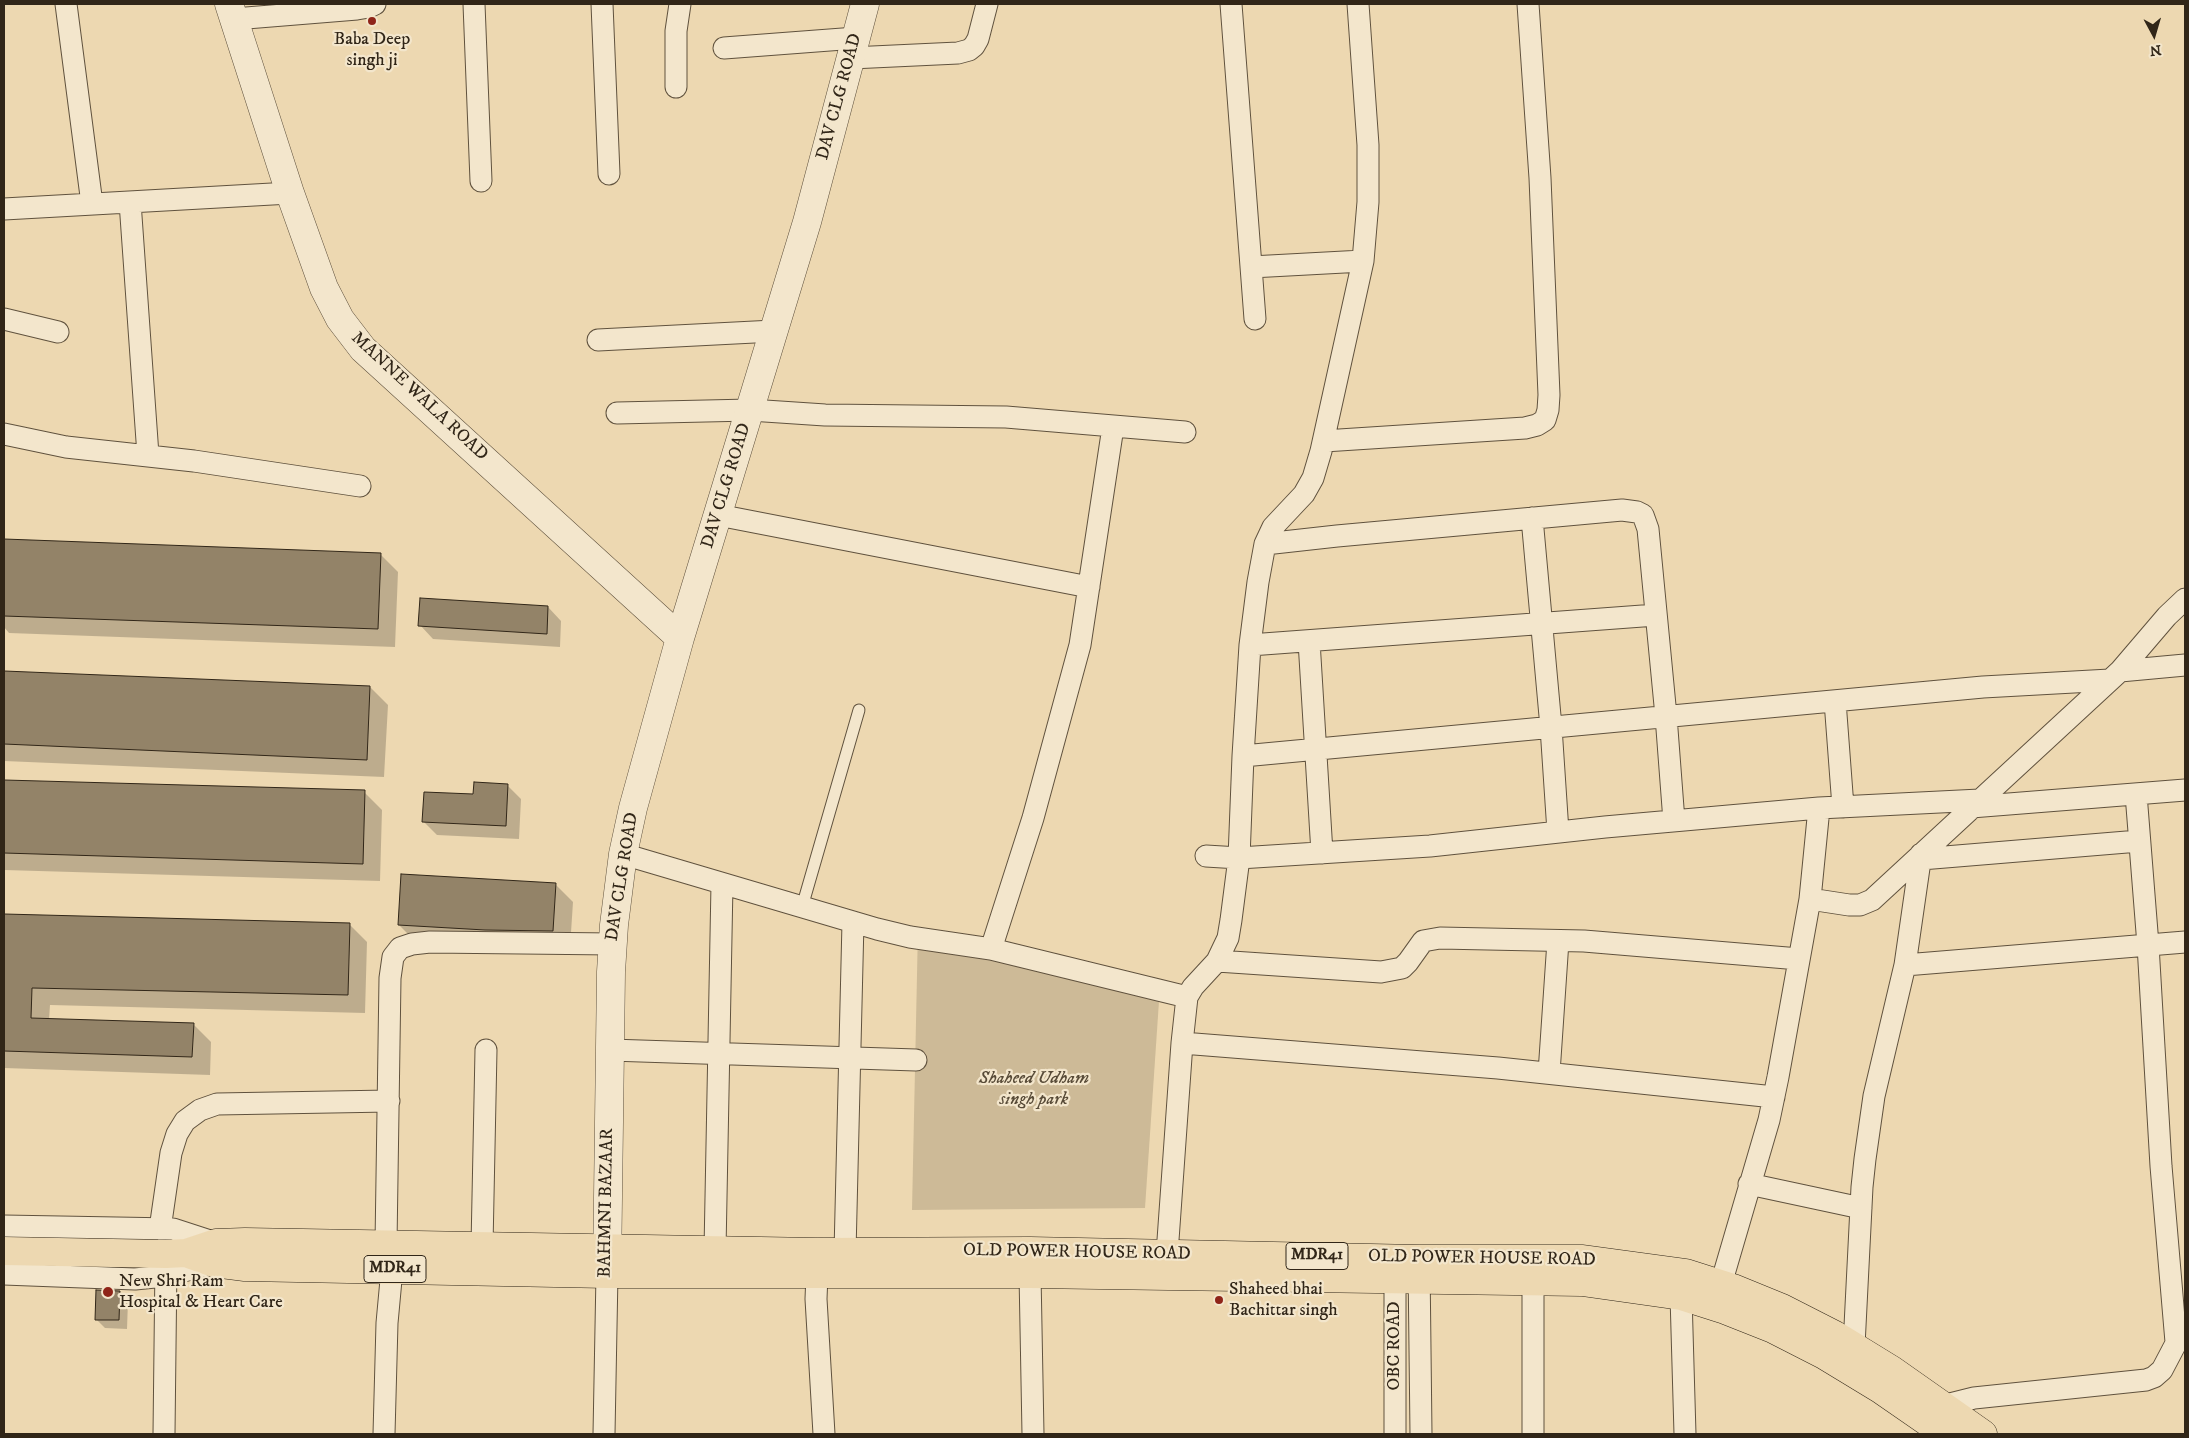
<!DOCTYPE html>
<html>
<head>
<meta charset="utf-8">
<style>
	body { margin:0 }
	#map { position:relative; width:2189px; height:1438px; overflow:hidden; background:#edd8b1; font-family:"IM FELL DW Pica",serif }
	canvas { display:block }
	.frame { position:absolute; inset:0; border:5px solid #312618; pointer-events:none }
	.north { position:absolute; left:2129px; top:10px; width:50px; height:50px; -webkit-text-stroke:4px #f3e6cc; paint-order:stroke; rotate:174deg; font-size:14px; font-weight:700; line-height:20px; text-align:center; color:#312618 }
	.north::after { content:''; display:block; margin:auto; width:18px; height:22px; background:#312618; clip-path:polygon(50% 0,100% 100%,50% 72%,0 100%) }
</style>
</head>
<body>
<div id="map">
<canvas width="2189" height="1438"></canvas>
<div class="frame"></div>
<div class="north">N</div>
</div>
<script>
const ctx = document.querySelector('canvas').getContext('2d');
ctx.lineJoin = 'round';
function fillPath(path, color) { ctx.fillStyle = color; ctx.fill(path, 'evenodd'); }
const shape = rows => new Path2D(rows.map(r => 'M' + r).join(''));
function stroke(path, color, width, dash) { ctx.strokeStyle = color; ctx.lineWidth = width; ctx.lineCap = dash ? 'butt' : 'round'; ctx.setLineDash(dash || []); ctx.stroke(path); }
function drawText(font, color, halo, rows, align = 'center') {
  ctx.font = font + ' "IM FELL DW Pica",serif'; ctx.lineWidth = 4.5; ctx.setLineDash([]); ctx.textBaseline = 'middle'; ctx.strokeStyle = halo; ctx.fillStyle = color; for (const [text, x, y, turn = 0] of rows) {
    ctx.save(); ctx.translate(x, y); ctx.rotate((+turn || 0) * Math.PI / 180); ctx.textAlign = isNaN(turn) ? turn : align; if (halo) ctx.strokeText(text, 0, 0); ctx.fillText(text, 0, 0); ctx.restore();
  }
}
fillPath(shape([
	[918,928,1159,1001,1145,1208,912,1210]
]), '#cdba97');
fillPath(shape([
	[4,540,380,554,398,572,395,647,9,633,4,627],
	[548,607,561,621,560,647,433,639,420,625],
	[4,672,370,687,388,705,384,777,4,761],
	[4,781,364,792,382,810,380,881,4,870],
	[507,785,521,799,519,839,437,835,423,821],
	[555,884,573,902,570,948,417,943,399,925],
	[4,915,349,924,367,942,365,1013,50,1005,49,1020,193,1024,211,1042,210,1075,4,1068],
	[119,1292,128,1301,127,1329,105,1328,96,1319]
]), '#0003');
const building = shape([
	[4,539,381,553,378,629,4,616,4,539],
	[420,598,548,606,547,634,418,626,420,598],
	[4,671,370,686,367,760,4,744,4,671],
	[4,780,365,790,363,864,4,853,4,780],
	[474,782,508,784,506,826,422,822,424,792,473,794,474,782],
	[401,874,556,883,553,931,485,930,398,925,401,874],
	[4,914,350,923,348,995,32,988,31,1018,194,1023,192,1057,4,1051,4,914],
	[96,1290,120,1291,119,1320,95,1320,96,1290]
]);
fillPath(building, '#938368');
stroke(building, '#312618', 1);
const service = shape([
	[802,907,859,710]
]);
const minor = shape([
	[66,4,92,204],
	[474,4,481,181],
	[602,4,609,174],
	[1231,4,1255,319],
	[234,19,357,9,369,7,375,4],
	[724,48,856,38],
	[851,58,958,53,969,50,974,46,978,39,987,4],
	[676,87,676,31,680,4],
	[130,202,148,455],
	[4,209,290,193],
	[1251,267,1363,261],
	[4,319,58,332],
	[598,340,774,331],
	[617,413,750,410,825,415,1006,417,1185,432],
	[4,434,66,447,194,461,360,486],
	[1324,441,1525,428,1537,425,1545,420,1548,410,1549,395,1540,178,1528,4],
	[718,515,1089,587],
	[1532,518,1551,727,1558,832],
	[1265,544,1337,536,1622,510,1637,512,1643,515,1648,529,1666,716,1674,821],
	[1309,641,1322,853],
	[1250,645,1656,615],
	[2120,671,2185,665],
	[1835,701,1843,807],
	[1243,756,1983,687,2110,680],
	[2136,794,2148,945,2161,1166,2176,1342],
	[1971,807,2185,790],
	[623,854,877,929,910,937,991,949,1187,997],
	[1206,856,1239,858,1430,846,1605,827,1819,808,1980,800],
	[1921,859,2139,841],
	[1810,899,1849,905,1860,905,1872,900,2120,671,2167,616,2185,599],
	[991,949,1033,818,1080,645,1113,427],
	[1217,961,1381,972,1402,968,1408,962,1423,941,1440,938,1584,941,1799,959],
	[1905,965,2185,942],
	[1182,1043,1498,1068,1774,1097],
	[610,1050,916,1060],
	[1549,1073,1558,941],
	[1749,1184,1861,1208],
	[4,1226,173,1229,216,1243],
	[160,1229,171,1153,177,1134,185,1121,200,1110,217,1104,389,1101],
	[386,1244,390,978,393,957,400,948,412,944,430,942,613,944],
	[482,1246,486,1050],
	[715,1250,722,884],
	[845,1252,853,922],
	[1167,1254,1182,1043,1187,997,1193,987,1217,961,1228,938,1231,920,1239,858,1243,756,1250,645,1258,582,1265,544,1273,527,1304,494,1313,478,1321,451,1363,261,1368,202,1368,145,1358,4],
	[1419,1264,1421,1434],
	[4,1274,135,1279,165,1276,214,1263],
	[817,1274,816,1299,824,1434],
	[1030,1274,1033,1434],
	[1533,1281,1533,1434],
	[1721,1284,1769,1120,1778,1077,1810,899,1819,808],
	[1681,1296,1685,1434],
	[1854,1346,1862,1187,1865,1159,1874,1096,1905,965,1921,854],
	[1937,1415,1946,1405,1974,1398,2146,1380,2154,1377,2162,1370,2183,1330],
	[164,1434,166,1262],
	[384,1434,387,1323,392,1269],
	[604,1434,607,1274],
	[1395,1434,1395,1265]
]);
const tertiary = shape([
	[229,4,290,193,324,288,340,319,363,349,680,638],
	[607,1272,611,972,614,925,623,854,633,808,680,638,807,222,865,4]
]);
const trunk = shape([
	[4,1251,166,1254,186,1253,216,1243,245,1242,817,1252,1030,1251,1419,1259,1583,1259,1686,1273,1733,1288,1782,1308,1835,1335,1892,1370,1983,1434],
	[186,1253,214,1263,245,1267,607,1274,1030,1274,1582,1282,1681,1296,1725,1310,1773,1329,1824,1355,1880,1389,1945,1434]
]);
stroke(service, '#60523e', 13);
stroke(minor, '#60523e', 23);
stroke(tertiary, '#60523e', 29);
stroke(trunk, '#312618', 29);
stroke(service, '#f3e6cc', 11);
stroke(minor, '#f3e6cc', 21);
stroke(tertiary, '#f3e6cc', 28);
stroke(trunk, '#edd8b1', 28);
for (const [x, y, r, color] of [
	[372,21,5,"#8f2418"],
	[108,1292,6,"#8f2418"],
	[1219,1300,5,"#8f2418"]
]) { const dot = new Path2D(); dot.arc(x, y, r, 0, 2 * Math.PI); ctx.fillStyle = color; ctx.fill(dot); stroke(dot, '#f3e6cc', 2); }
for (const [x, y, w] of [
	[1317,1256,62],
	[395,1269,62]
]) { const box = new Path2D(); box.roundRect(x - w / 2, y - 13.5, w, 27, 4); ctx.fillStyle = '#f3e6cc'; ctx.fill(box); stroke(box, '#312618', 1); }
drawText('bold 16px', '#312618', null, [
	["MDR41",1317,1256],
	["MDR41",395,1269]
]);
drawText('18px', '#312618', '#f3e6cc', [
	["Baba Deep",372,40,"center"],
	["singh ji",372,61,"center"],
	["New Shri Ram",119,1282],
	["Hospital & Heart Care",119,1303],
	["Shaheed bhai",1229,1290],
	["Bachittar singh",1229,1311]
], 'left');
drawText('18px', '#312618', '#f3e6cc', [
	["DAV CLG ROAD",840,97,-75],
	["MANNE WALA ROAD",419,397,43],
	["DAV CLG ROAD",727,486,-73],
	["DAV CLG ROAD",623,877,-81],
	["BAHMNI BAZAAR",607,1203,-89],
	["OLD POWER HOUSE ROAD",1077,1253,1],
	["OLD POWER HOUSE ROAD",1482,1259,1],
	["OBC ROAD",1395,1346,-90]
]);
drawText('italic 18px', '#584b38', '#f3e6cc', [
	["Shaheed Udham",1034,1079],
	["singh park",1034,1100]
]);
</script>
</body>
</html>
